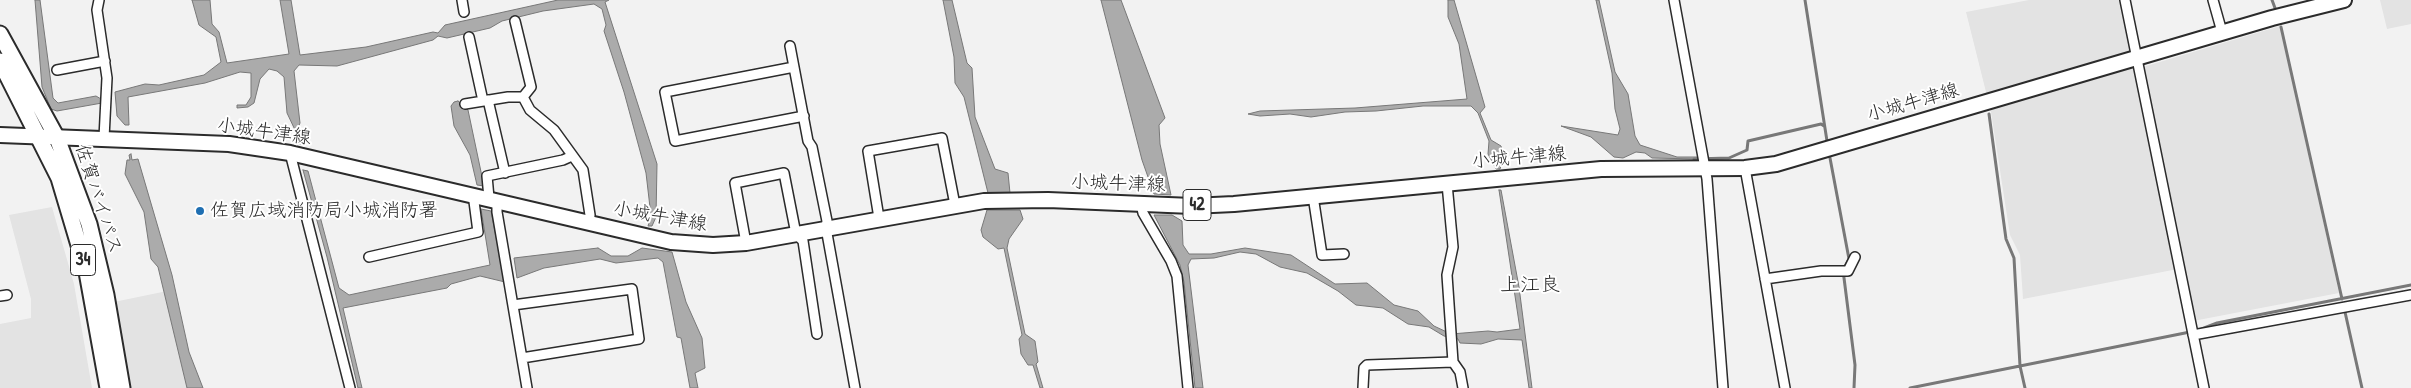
<!DOCTYPE html>
<html>
<head>
<meta charset="utf-8">
<style>
	body { margin:0 }
	canvas { display:block; background:#f2f2f2 }
</style>
</head>
<body>
<canvas width="2411" height="388"></canvas>
<script>
const ctx = document.querySelector('canvas').getContext('2d');
ctx.lineJoin = 'round';
function fillPath(path, color) { ctx.fillStyle = color; ctx.fill(path, 'evenodd'); }
const shape = rows => new Path2D(rows.map(r => 'M' + r).join(''));
function stroke(path, color, width, dash) { ctx.strokeStyle = color; ctx.lineWidth = width; ctx.lineCap = dash ? 'butt' : 'round'; ctx.setLineDash(dash || []); ctx.stroke(path); }
function drawText(font, color, halo, rows, align = 'center') {
  ctx.font = font + ' "Patrick Hand","Klee One",sans-serif'; ctx.lineWidth = 4; ctx.setLineDash([]); ctx.textBaseline = 'middle'; ctx.strokeStyle = halo; ctx.fillStyle = color; for (const [text, x, y, turn = 0] of rows) {
    ctx.save(); ctx.translate(x, y); ctx.rotate((+turn || 0) * Math.PI / 180); ctx.textAlign = isNaN(turn) ? turn : align; if (halo) ctx.strokeText(text, 0, 0); ctx.fillText(text, 0, 0); ctx.restore();
  }
}
fillPath(shape([
	[2029,0,2129,0,2143,67,2280,26,2339,293,2193,321,2183,268,2023,299,2020,255,2010,235,1991,112,1966,12],
	[2380,0,2411,0,2411,24,2387,29],
	[52,207,74,284,92,388,0,388,0,324,31,318,31,299,9,215],
	[167,291,195,388,130,388,114,302]
]), '#e3e3e3');
const water = shape([
	[35,0,40,0,53,98,58,103,96,96,101,99,102,103,57,111,51,109,42,87,35,0],
	[192,0,210,0,212,24,219,32,227,63,289,54,280,0,291,0,300,55,366,47,433,32,438,33,445,25,558,0,609,0,605,2,657,164,656,217,652,226,648,226,651,216,646,173,624,92,604,31,606,25,602,9,594,4,543,11,502,21,490,28,447,38,438,36,433,40,337,66,299,65,294,71,300,123,298,128,303,134,304,145,293,142,296,132,287,113,284,77,277,71,269,69,260,79,254,103,248,107,237,108,237,105,246,105,251,97,251,73,240,72,205,83,128,97,129,125,125,125,117,116,115,92,145,84,159,85,204,75,221,62,216,37,199,25,192,0],
	[943,0,952,0,967,63,972,68,975,117,995,169,1008,173,1010,193,988,193,964,97,955,83,954,57,943,0],
	[1101,0,1121,0,1165,118,1159,125,1160,144,1171,195,1154,194,1142,160,1101,0],
	[1448,0,1454,0,1485,107,1480,113,1491,140,1501,146,1504,157,1500,169,1496,169,1488,154,1489,141,1478,113,1471,106,1423,106,1376,111,1345,112,1311,117,1290,114,1260,116,1248,114,1260,111,1355,108,1467,99,1459,44,1448,17,1448,0],
	[1596,0,1599,0,1615,72,1628,94,1635,136,1640,145,1677,157,1697,157,1697,159,1652,158,1645,153,1636,152,1623,158,1614,157,1591,137,1561,126,1618,135,1620,129,1615,109,1612,73,1596,0],
	[458,101,468,110,484,186,477,185,470,155,454,126,451,106,454,102,458,101],
	[131,154,132,160,138,159,172,275,189,352,203,388,187,388,158,267,151,259,144,212,125,174,127,160,130,160,129,155,131,154],
	[303,170,308,171,339,288,349,295,490,265,481,209,491,211,505,282,480,276,451,284,447,288,343,308,362,388,358,388,327,257,303,170],
	[1499,190,1501,190,1519,287,1532,388,1529,388,1522,340,1498,339,1481,344,1460,343,1458,339,1444,336,1429,327,1408,324,1383,308,1356,305,1338,291,1307,273,1280,267,1256,254,1240,252,1214,258,1191,259,1188,265,1203,388,1195,388,1184,282,1180,265,1154,215,1172,215,1182,221,1183,245,1189,254,1211,254,1245,248,1291,255,1335,284,1367,283,1394,305,1418,311,1434,326,1451,334,1488,331,1497,332,1520,329,1499,190],
	[987,210,1020,210,1023,219,1009,239,1007,248,1025,334,1035,341,1038,362,1036,364,1043,388,1040,388,1033,365,1028,365,1021,354,1019,339,1022,335,1004,248,998,249,983,237,981,230,987,210],
	[598,248,611,256,628,256,642,248,672,252,686,302,702,338,705,368,695,373,698,388,690,388,681,338,677,337,663,262,658,258,616,263,600,259,544,268,517,278,514,258,598,248]
]);
fillPath(water, '#ababab');
stroke(water, '#787878', 1);
stroke(shape([
	[1805,0,1827,141],
	[2272,0,2275,8],
	[2281,27,2342,299],
	[1989,114,2006,239,2014,258,2020,366,2025,388],
	[1830,158,1849,259,1843,270,1855,365,1854,388],
	[1694,159,1729,158,1747,150,1748,141,1821,124,1824,126],
	[2345,312,2362,388],
	[2199,330,2217,323,2411,285],
	[1910,388,2190,332]
]), '#787878', 3);
const street = shape([
	[99,0,97,10,107,78,104,138],
	[462,0,464,12],
	[1674,0,1707,179,1723,388],
	[2125,0,2204,388],
	[2213,0,2222,32],
	[515,21,531,87,523,97,530,110,554,130,583,170,590,215,589,222],
	[469,37,483,101],
	[790,46,808,141,812,147,827,221,826,228,855,388],
	[794,67,665,92,675,141,804,116],
	[57,70,105,61],
	[488,100,505,173],
	[465,104,508,97,523,97],
	[290,153,350,388],
	[1745,168,1785,388],
	[1447,184,1453,247,1447,275,1453,362,1460,372,1463,388],
	[1313,196,1322,255,1344,254],
	[489,198,487,176,563,160,572,156],
	[497,200,497,212,527,388],
	[1141,204,1143,213,1171,261,1177,276,1188,388],
	[879,218,868,151,942,138,955,205],
	[746,243,735,183,784,173,796,234,803,241,817,334],
	[369,257,478,232,473,194],
	[1765,279,1821,271,1848,271,1855,257],
	[0,296,7,295],
	[513,305,632,289,639,339,522,358],
	[2193,335,2411,295],
	[1363,388,1364,368,1367,365,1453,362]
]);
const primary = shape([
	[0,135,229,144,290,153,671,242,713,245,746,243,984,201,1048,200,1192,206,1234,204,1601,169,1745,168,1776,164,2272,18,2344,0]
]);
const highway = shape([
	[0,34,57,138,89,224,106,295,122,388],
	[0,61,59,178,87,272,108,388]
]);
stroke(street, '#2b2b2b', 12);
stroke(primary, '#2b2b2b', 18);
stroke(highway, '#2b2b2b', 19);
stroke(street, '#fff', 9);
stroke(primary, '#fff', 14);
stroke(highway, '#fff', 15);
for (const [x, y, r, color] of [
	[200,211,5,"#1f6fb2"]
]) { const dot = new Path2D(); dot.arc(x, y, r, 0, 2 * Math.PI); ctx.fillStyle = color; ctx.fill(dot); stroke(dot, '#fff', 2); }
for (const [x, y, w] of [
	[1197,205,28],
	[83,260,25]
]) { const box = new Path2D(); box.roundRect(x - w / 2, y - 15.5, w, 31, 4); ctx.fillStyle = '#fff'; ctx.fill(box); stroke(box, '#2b2b2b', 1); }
drawText('bold 18px', '#2b2b2b', null, [
	["42",1197,205],
	["34",83,260]
]);
drawText('19px', '#2b2b2b', '#fff', [
	["小城牛津線",1913,103,-16],
	["小城牛津線",264,132,8],
	["小城牛津線",1519,158,-5],
	["小城牛津線",1118,184,2],
	["佐賀バイパス",98,199,72],
	["小城牛津線",660,217,10]
]);
drawText('19px', '#2b2b2b', '#fff', [
	["佐賀広域消防局小城消防署",210,211]
], 'left');
drawText('20px', '#2b2b2b', '#fff', [
	["上江良",1530,286]
]);
</script>
</body>
</html>
